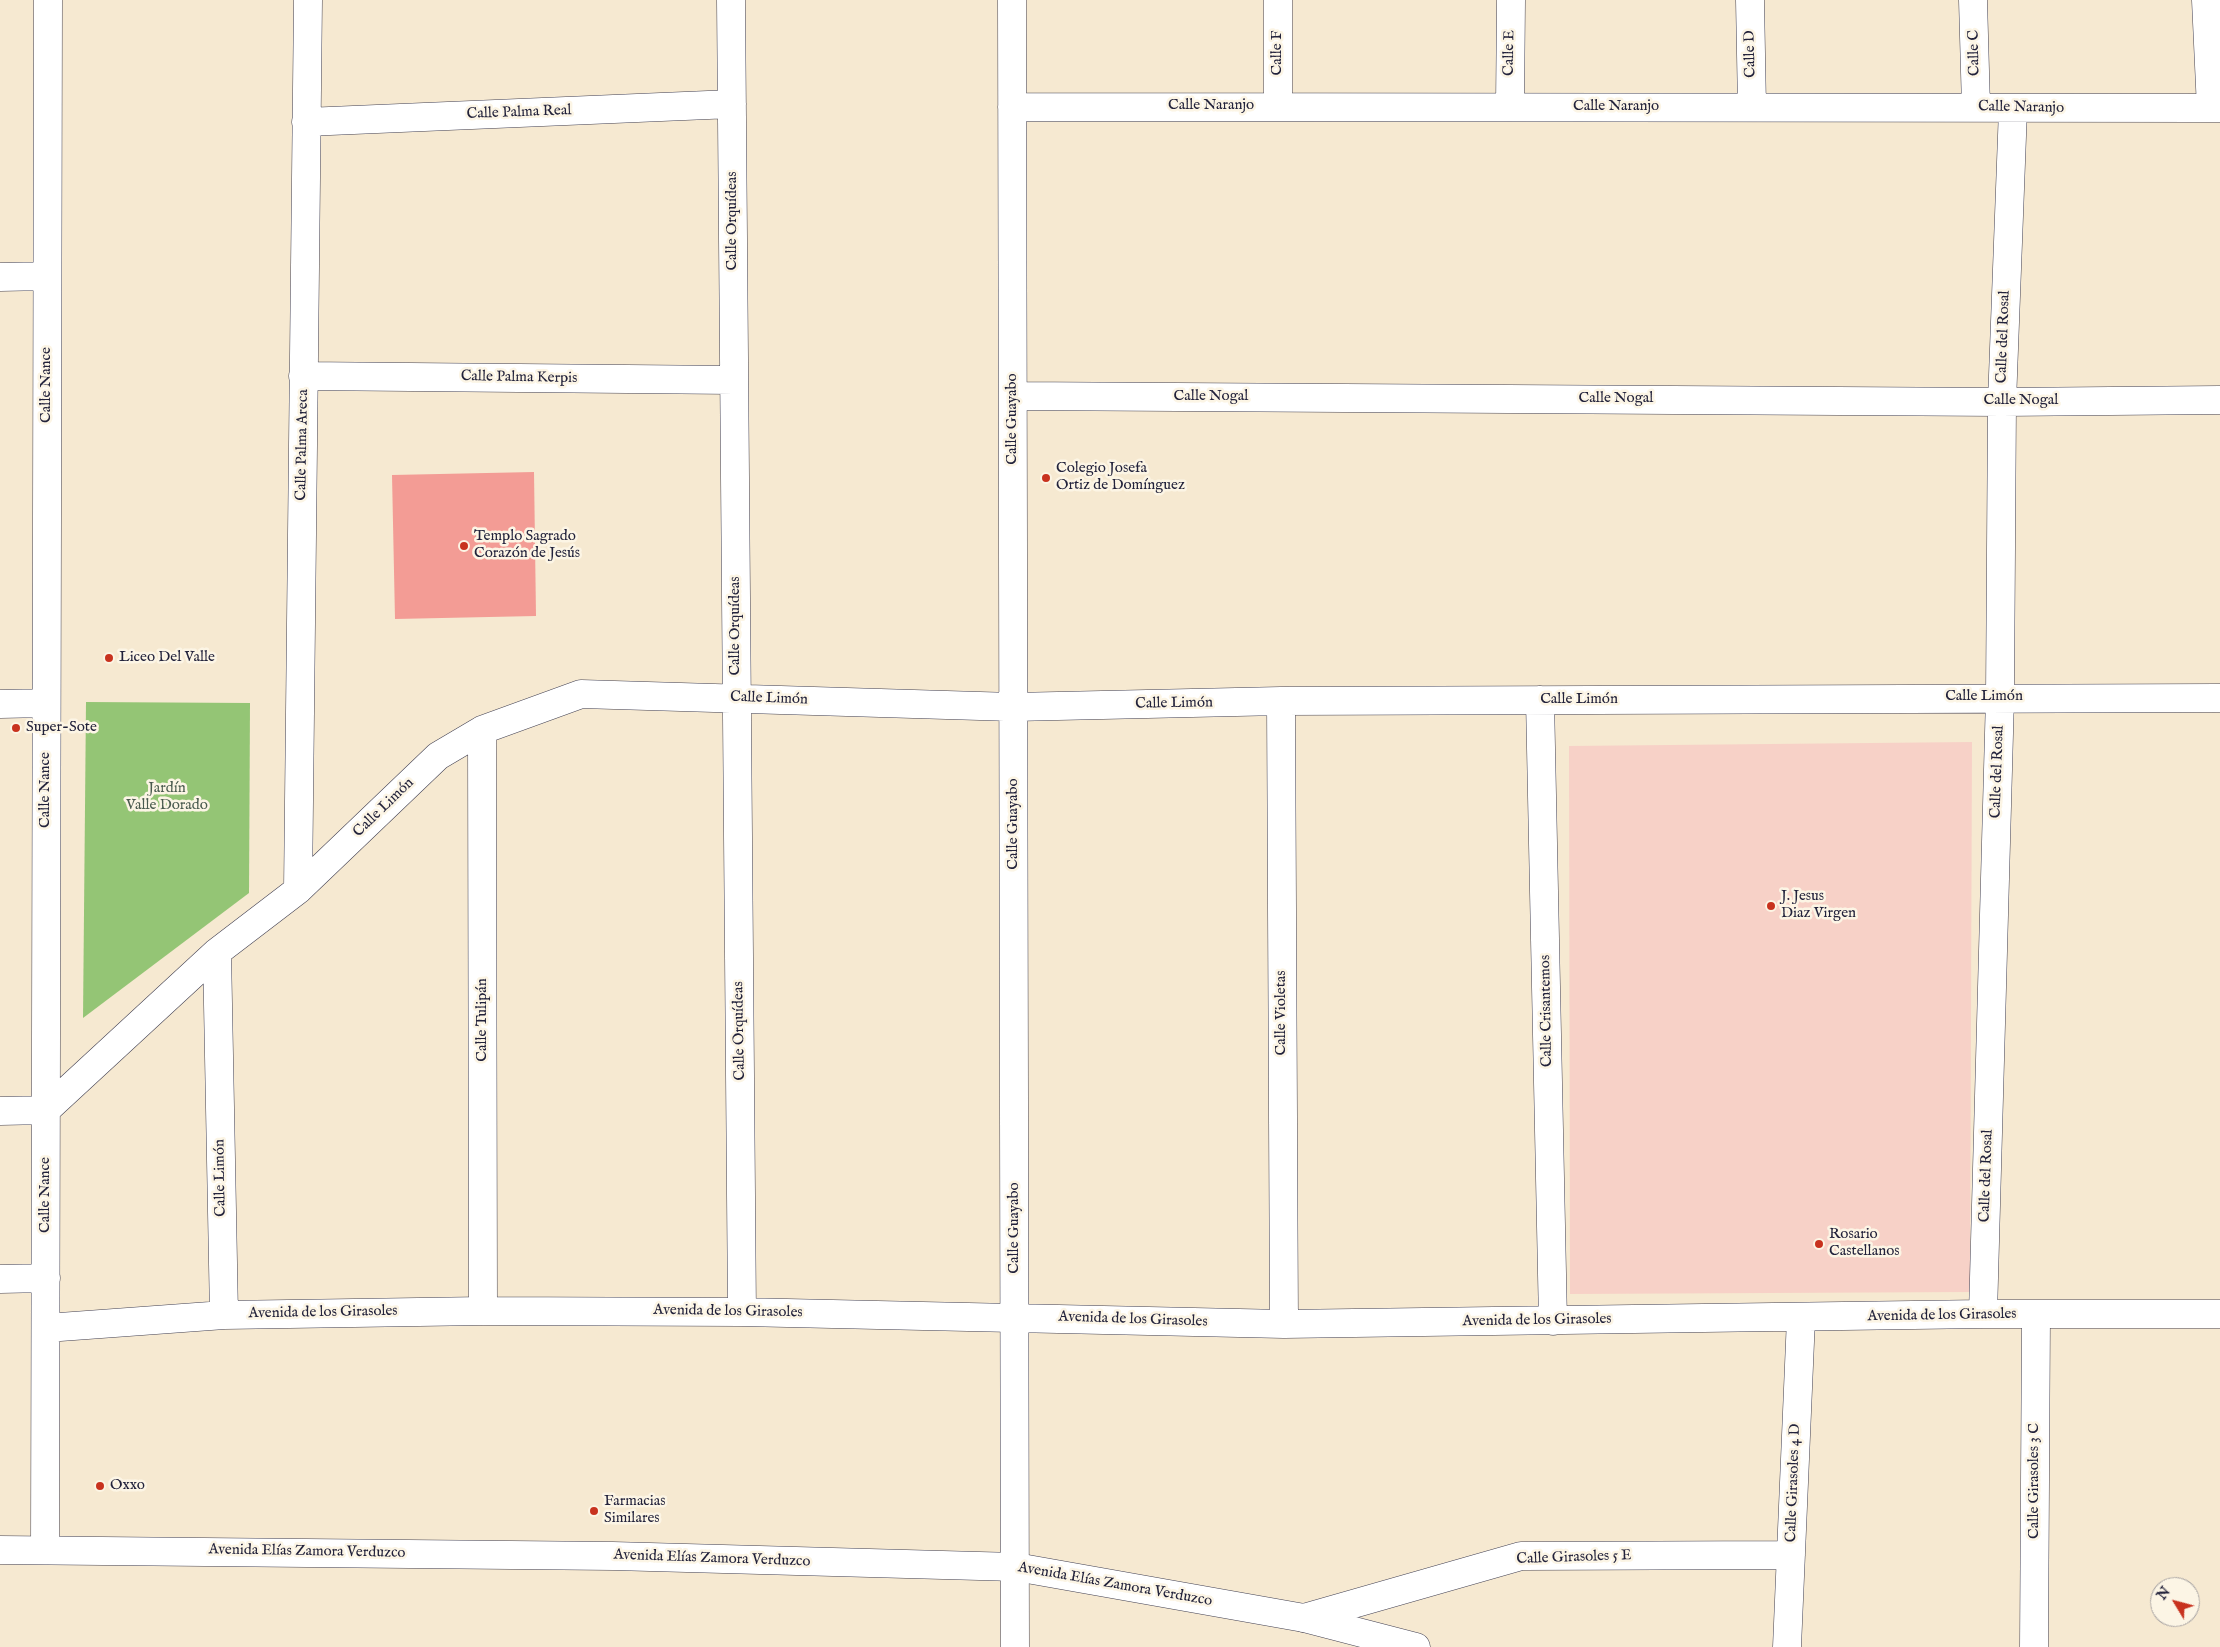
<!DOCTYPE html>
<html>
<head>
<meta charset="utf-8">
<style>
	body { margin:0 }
	#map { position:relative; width:2220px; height:1647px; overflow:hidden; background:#f6e9d1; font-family:"IM FELL English",serif }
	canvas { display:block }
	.north { position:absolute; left:2150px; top:1577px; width:50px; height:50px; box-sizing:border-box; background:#fcf5e5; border:1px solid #a5a1a1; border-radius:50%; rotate:307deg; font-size:14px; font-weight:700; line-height:20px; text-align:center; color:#22223b }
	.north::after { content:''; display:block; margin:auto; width:18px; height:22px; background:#c8321e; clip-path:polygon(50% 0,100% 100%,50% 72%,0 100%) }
</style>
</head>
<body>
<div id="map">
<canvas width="2220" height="1647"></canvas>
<div class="north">N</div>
</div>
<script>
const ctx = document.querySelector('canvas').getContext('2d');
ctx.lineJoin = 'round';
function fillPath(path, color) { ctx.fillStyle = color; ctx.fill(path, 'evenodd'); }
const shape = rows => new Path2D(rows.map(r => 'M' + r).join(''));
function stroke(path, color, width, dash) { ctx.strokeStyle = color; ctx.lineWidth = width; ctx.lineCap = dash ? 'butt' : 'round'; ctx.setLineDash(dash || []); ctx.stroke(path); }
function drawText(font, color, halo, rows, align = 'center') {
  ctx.font = font + ' "IM FELL English",serif'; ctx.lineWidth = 5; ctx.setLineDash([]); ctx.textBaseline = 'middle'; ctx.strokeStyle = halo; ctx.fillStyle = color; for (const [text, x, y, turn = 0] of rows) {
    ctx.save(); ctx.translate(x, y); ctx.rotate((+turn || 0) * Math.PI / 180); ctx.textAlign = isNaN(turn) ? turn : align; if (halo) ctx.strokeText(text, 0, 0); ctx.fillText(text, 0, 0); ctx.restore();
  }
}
fillPath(shape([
	[1972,742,1970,1292,1570,1294,1569,746]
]), '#f7d1c7');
fillPath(shape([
	[86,702,250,703,249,893,83,1018]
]), '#94c575');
fillPath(shape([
	[534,472,536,616,395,619,392,475]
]), '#f39c95');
const minor = shape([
	[731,0,742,1312],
	[1012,0,1015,1647],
	[1750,0,1752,107],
	[1973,0,1976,107],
	[2206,0,2211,108],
	[1278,106,1278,0],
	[1012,107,2220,108],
	[1510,107,1511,0],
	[306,122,732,104],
	[0,277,47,276],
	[303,376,734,380],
	[1013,396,2002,402,2220,400],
	[1540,700,1553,1321],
	[1281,701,1284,1324],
	[0,704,46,703],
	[482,730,483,1311],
	[298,890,308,0],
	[217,952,224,1315],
	[0,1111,46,1110,217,952,298,890,438,756,482,730,581,694,1013,707,1281,701,2220,698],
	[0,1279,46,1278],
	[1983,1314,2000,697,2002,402,2013,109],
	[46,1328,224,1315,483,1311,742,1312,1284,1324,1983,1314,2220,1314],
	[45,1549,48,0],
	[1304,1618,1521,1556,1791,1555],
	[1787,1647,1801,1318],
	[2034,1647,2036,1316]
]);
const major = shape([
	[0,1550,613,1556,1016,1567,1304,1618,1416,1647]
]);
stroke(minor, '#424052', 29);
stroke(major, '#424052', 29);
stroke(minor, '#fff', 28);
stroke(major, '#fff', 28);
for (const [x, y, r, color] of [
	[1046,478,5,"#c8321e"],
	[464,546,5,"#c8321e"],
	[109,658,5,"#c8321e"],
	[16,728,5,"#c8321e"],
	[1771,906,5,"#c8321e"],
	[1819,1244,5,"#c8321e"],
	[100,1486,5,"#c8321e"],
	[594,1511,5,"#c8321e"]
]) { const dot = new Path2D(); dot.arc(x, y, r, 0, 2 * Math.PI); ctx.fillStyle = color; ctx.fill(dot); stroke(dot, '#fcf5e5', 2); }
drawText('15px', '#22223b', '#fcf5e5', [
	["Calle F",1278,53,-90],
	["Calle E",1510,53,-89],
	["Calle C",1975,53,-91],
	["Calle D",1751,54,-91],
	["Calle Naranjo",1211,106],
	["Calle Naranjo",1616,107],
	["Calle Naranjo",2021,108,1],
	["Calle Palma Real",519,113,-2],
	["Calle Orquídeas",733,221,-90],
	["Calle del Rosal",2004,337,-88],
	["Calle Palma Kerpis",519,378,1],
	["Calle Nance",47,385,-90],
	["Calle Nogal",1211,397],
	["Calle Nogal",1616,399],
	["Calle Nogal",2021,401],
	["Calle Guayabo",1013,419,-90],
	["Calle Palma Areca",303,445,-89],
	["Calle Orquídeas",736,626,-90],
	["Calle Limón",1984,697],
	["Calle Limón",769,699,2],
	["Calle Limón",1579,700],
	["Calle Limón",1174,704,-1],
	["Calle del Rosal",1998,772,-88],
	["Calle Nance",46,790,-90],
	["Calle Limón",384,808,-44],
	["Calle Guayabo",1014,824,-90],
	["Calle Crisantemos",1547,1011,-91],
	["Calle Violetas",1282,1013,-90],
	["Calle Tulipán",483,1020,-90],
	["Calle Orquídeas",740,1031,-91],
	["Calle del Rosal",1987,1176,-88],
	["Calle Limón",221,1178,-91],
	["Calle Nance",46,1195,-90],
	["Calle Guayabo",1015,1228,-90],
	["Avenida de los Girasoles",728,1312,1],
	["Avenida de los Girasoles",323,1313,-1],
	["Avenida de los Girasoles",1942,1316,-1],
	["Avenida de los Girasoles",1133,1320,2],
	["Avenida de los Girasoles",1537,1321,-1],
	["Calle Girasoles 3 C",2035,1481,-90],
	["Calle Girasoles 4 D",1794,1483,-88],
	["Avenida Elías Zamora Verduzco",307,1552,1],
	["Calle Girasoles 5 E",1574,1558,-2],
	["Avenida Elías Zamora Verduzco",712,1559,2],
	["Avenida Elías Zamora Verduzco",1115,1585,10]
]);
drawText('15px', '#22223b', '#fcf5e5', [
	["Colegio Josefa",1056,469],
	["Ortiz de Domínguez",1056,486],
	["Templo Sagrado",474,537],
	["Corazón de Jesús",474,554],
	["Liceo Del Valle",119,658],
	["Super-Sote",26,728],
	["J. Jesus",1781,897],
	["Diaz Virgen",1781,914],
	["Rosario",1829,1235],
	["Castellanos",1829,1252],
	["Oxxo",110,1486],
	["Farmacias",604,1502],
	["Similares",604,1519]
], 'left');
drawText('15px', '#4a5b4f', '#fcf5e5', [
	["Jardín",167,789],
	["Valle Dorado",167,806]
]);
</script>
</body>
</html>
